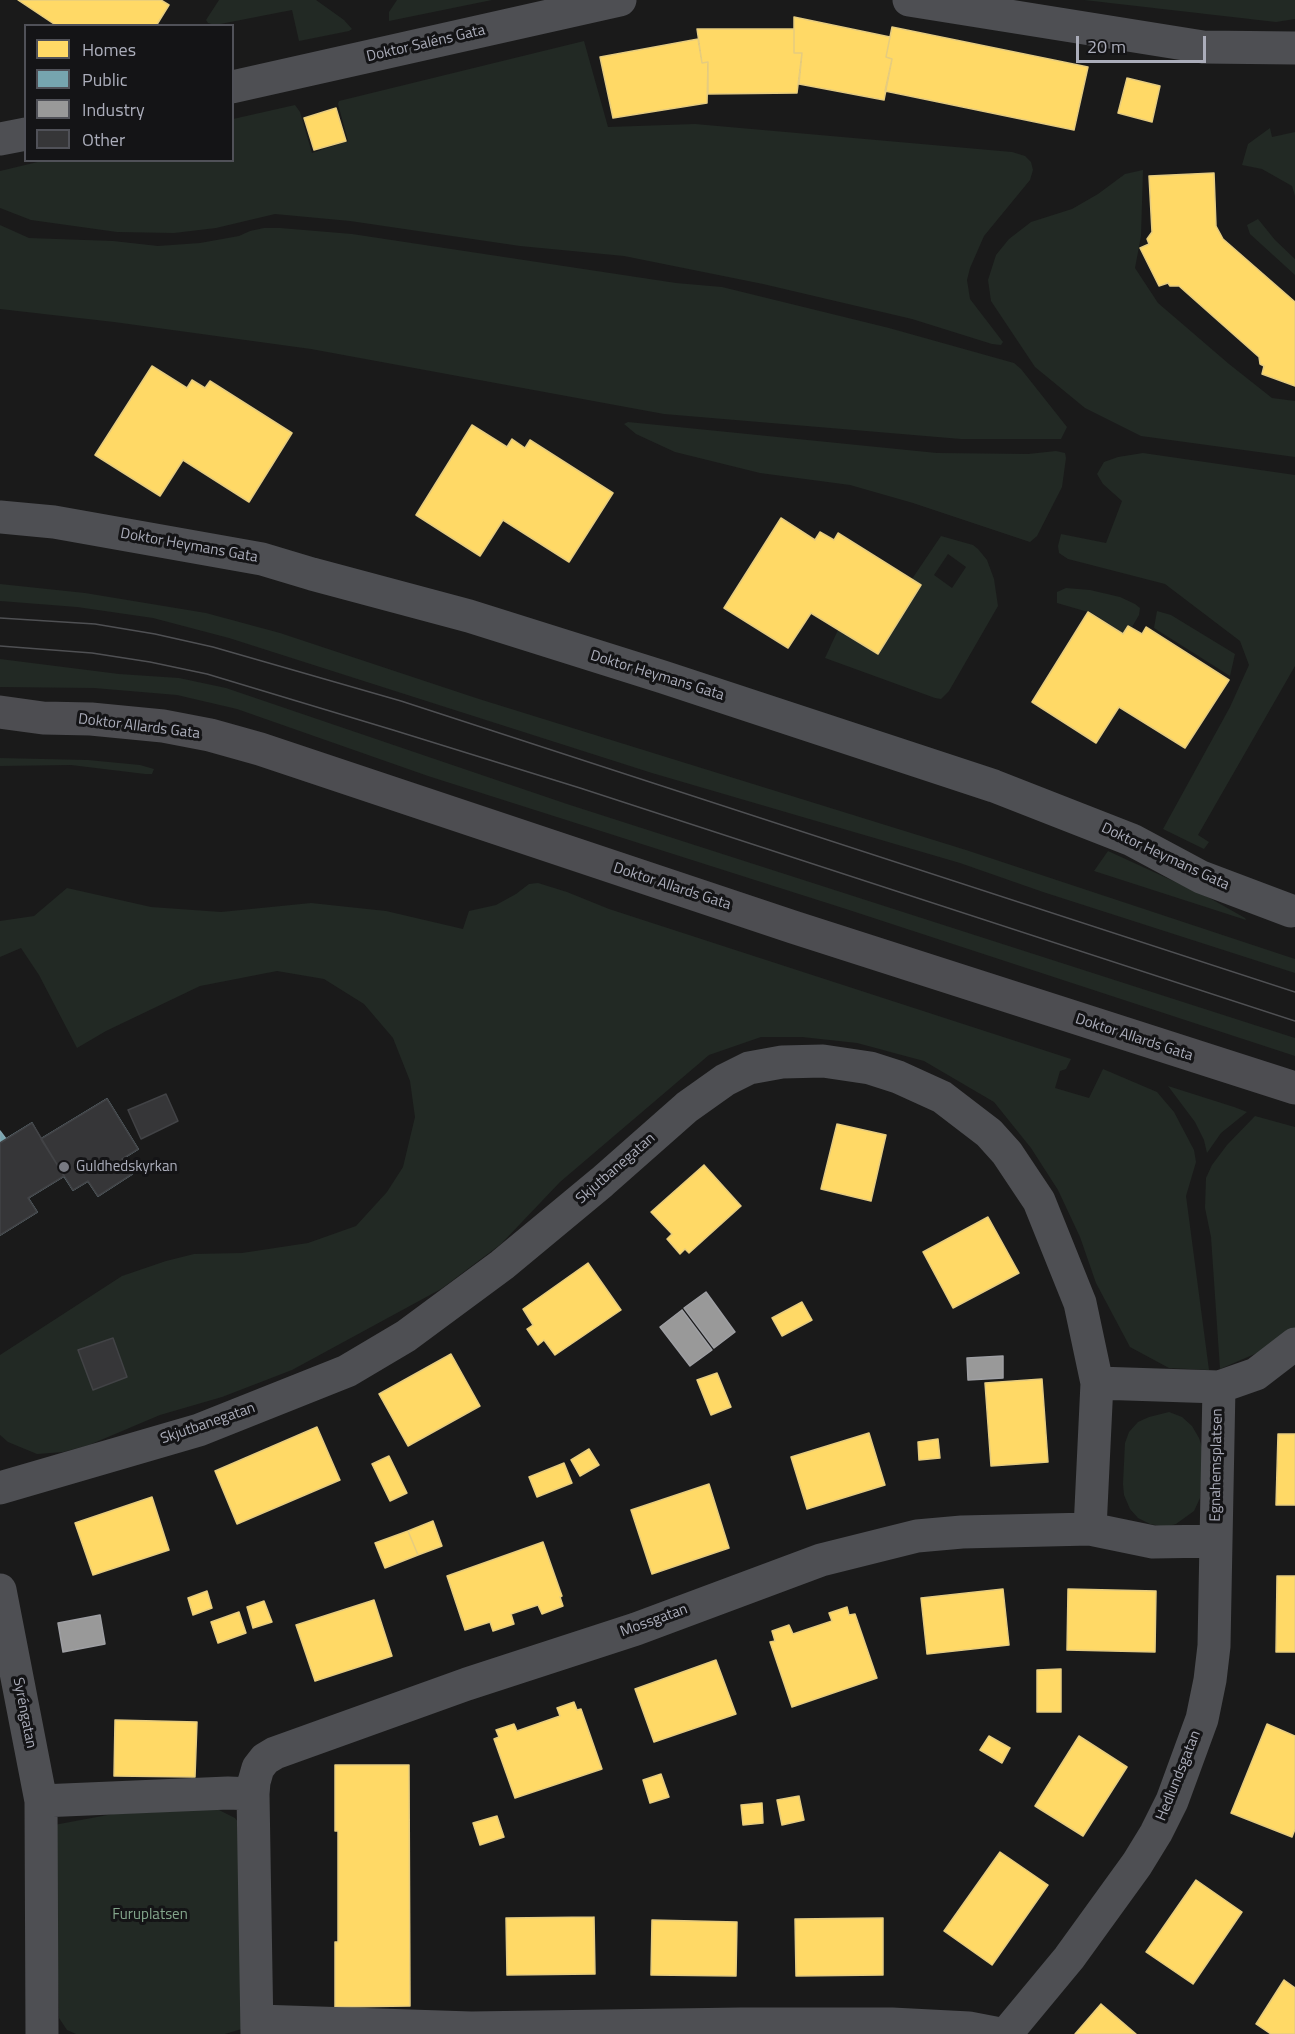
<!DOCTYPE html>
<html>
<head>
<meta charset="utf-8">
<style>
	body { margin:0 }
	#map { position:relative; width:1295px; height:2034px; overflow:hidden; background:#1a1a1a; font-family:"Titillium Web",sans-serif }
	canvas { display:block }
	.legend { position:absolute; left:24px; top:24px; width:210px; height:138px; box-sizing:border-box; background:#141416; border:2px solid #505158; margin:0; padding:8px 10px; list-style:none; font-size:18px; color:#abadba }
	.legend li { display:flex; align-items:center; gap:12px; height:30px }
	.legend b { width:30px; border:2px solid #505158 }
	.scale { position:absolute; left:1076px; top:36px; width:130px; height:27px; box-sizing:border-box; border:3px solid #abadba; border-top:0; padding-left:8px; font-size:18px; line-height:21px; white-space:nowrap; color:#abadba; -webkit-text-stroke:4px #141416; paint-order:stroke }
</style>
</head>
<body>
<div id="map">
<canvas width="1295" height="2034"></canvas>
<ul class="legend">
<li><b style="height:16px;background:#ffd966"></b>Homes</li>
<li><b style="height:16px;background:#76a5af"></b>Public</li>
<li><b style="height:16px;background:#999"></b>Industry</li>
<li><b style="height:16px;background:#363638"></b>Other</li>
</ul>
<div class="scale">20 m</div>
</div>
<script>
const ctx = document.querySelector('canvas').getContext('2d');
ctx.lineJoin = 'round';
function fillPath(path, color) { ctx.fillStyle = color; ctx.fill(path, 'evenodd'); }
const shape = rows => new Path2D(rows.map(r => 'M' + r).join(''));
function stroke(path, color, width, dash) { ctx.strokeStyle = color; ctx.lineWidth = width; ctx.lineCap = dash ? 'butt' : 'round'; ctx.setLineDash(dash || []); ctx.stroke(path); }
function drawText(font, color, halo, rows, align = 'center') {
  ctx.font = font + ' "Titillium Web",sans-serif'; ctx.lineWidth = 6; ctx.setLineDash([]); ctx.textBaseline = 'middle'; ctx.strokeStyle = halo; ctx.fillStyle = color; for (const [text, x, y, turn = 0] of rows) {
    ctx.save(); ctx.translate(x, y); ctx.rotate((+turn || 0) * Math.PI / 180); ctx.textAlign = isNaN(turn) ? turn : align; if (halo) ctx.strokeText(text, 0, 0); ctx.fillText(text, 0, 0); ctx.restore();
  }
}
fillPath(shape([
	[219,0,316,0,344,20,352,29,349,31,299,41,292,10,215,25,208,23,206,20],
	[397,0,492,0,389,21,389,12],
	[1084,0,1295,0,1295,19,1276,22],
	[584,41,608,127,695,124,1012,152,1025,156,1031,162,1033,170,1030,180,984,236,970,268,967,280,970,299,1003,342,1001,345,992,344,912,319,763,284,624,256,520,246,350,221,275,214,216,228,174,233,117,232,31,220,0,208,0,171,46,160,232,160,233,119,295,105,300,112,312,153,348,141,338,104,339,101],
	[1270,128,1272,137,1295,132,1295,196,1292,186,1262,169,1242,165,1248,144],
	[1143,170,1141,236,1135,268,1158,303,1229,364,1272,398,1295,401,1295,457,1141,436,1085,408,1035,367,991,301,988,280,996,255,1009,239,1031,222,1072,209,1098,194,1125,174],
	[1258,219,1275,240,1295,259,1295,275,1250,234,1247,225],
	[0,225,29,238,113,241,158,246,200,243,239,236,250,231,264,228,280,228,352,234,676,283,722,287,889,328,1014,363,1021,369,1067,427,1061,439,961,439,664,414,311,349,114,322,0,309],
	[628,422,937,453,1028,454,1056,451,1065,453,1066,458,1062,487,1037,536,1030,542,913,503,850,485,760,473,675,452,636,434,624,424],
	[1143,453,1295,475,1295,666,1198,835,1209,842,1204,849,1163,829,1230,707,1249,665,1240,641,1165,584,1068,559,1059,553,1058,546,1061,534,1106,543,1122,501,1103,484,1097,474,1104,462,1118,457],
	[941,536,973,545,978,549,987,560,994,579,998,606,949,691,941,699,935,698,825,658,838,630,878,654,921,585,912,579],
	[948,554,966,567,952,588,934,575],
	[0,584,85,593,206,613,280,633,479,699,966,850,1295,959,1295,973,1043,892,960,863,652,773,229,638,153,618,77,607,0,601],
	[1066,588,1090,590,1120,597,1135,604,1140,608,1139,615,1132,627,1128,625,1123,633,1089,611,1088,612,1057,603,1057,592],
	[1157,611,1171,615,1235,654,1230,676,1154,628],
	[0,659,119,674,179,678,226,688,567,804,1295,1038,1295,1056,846,909,428,776,237,709,177,695,94,688,0,687],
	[0,758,88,760,140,765,154,769,152,774,145,774,71,765,0,766],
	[1108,851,1206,896,1245,918,1246,920,1094,871],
	[538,883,567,892,609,909,1071,1059,1066,1069,1060,1071,1055,1088,1089,1098,1103,1069,1157,1092,1174,1112,1194,1150,1196,1162,1186,1196,1209,1370,1169,1368,1130,1347,1096,1283,1080,1237,1058,1190,1031,1148,994,1102,924,1061,857,1043,802,1037,761,1037,709,1055,560,1182,501,1244,441,1289,292,1370,222,1397,160,1415,89,1445,63,1452,37,1454,8,1442,0,1435,0,1355,122,1276,166,1261,194,1254,242,1253,308,1243,356,1226,387,1192,403,1167,415,1117,410,1081,393,1038,364,1004,324,979,277,971,200,986,106,1031,77,1048,39,975,21,948,0,957,0,921,34,916,67,888,151,907,221,912,311,903,386,911,463,929,469,911,496,905,516,894,529,884],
	[1168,1086,1234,1107,1247,1112,1221,1133,1207,1153,1204,1140,1195,1122],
	[1255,1116,1295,1127,1295,1328,1257,1353,1220,1369,1211,1237,1205,1208,1206,1178,1212,1165,1227,1145],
	[1169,1412,1182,1417,1192,1426,1199,1438,1203,1450,1202,1471,1200,1498,1194,1511,1176,1524,1165,1527,1150,1524,1138,1518,1130,1509,1124,1495,1123,1484,1125,1443,1129,1432,1138,1422,1149,1417],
	[217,1809,235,1818,241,1826,245,2028,225,2034,76,2034,67,2030,59,2018,54,1825,113,1814]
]), '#222924');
const homes = shape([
	[18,0,161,0,169,5,156,26,57,26,18,0],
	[794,17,890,37,886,57,892,59,884,100,799,84,802,53,794,53,794,17],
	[892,27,1088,67,1074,130,885,91,892,59,886,57,892,27],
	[697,29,794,29,794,53,802,53,797,93,708,94,708,62,702,63,697,29],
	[698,39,702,63,708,62,707,103,613,118,600,57,698,39],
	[1127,78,1160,86,1152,122,1118,113,1127,78],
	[336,108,346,141,314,150,304,118,336,108],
	[1214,173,1216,226,1223,239,1295,302,1295,386,1262,374,1264,366,1260,364,1259,357,1179,286,1170,286,1168,283,1159,286,1140,248,1149,244,1147,239,1152,232,1149,176,1214,173],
	[152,366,187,388,192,380,205,388,210,381,292,433,249,502,183,460,160,496,95,455,152,366],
	[472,425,507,447,512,439,525,448,530,440,613,493,569,562,503,520,480,556,416,515,472,425],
	[781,518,815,540,820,532,834,540,838,533,921,585,878,654,811,613,788,648,724,608,781,518],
	[1088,612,1123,634,1128,626,1142,634,1146,627,1229,680,1185,748,1119,707,1096,743,1032,702,1088,612],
	[837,1124,886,1135,871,1201,821,1189,837,1124],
	[704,1165,741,1206,689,1253,685,1249,680,1254,667,1239,672,1234,651,1212,704,1165],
	[988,1217,1019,1273,953,1308,923,1252,988,1217],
	[588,1263,621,1310,555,1355,544,1340,538,1345,527,1329,533,1325,523,1309,588,1263],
	[802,1302,812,1320,782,1336,772,1318,802,1302],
	[451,1354,480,1406,408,1446,379,1394,451,1354],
	[717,1373,731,1407,711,1415,697,1380,717,1373],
	[1042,1379,1048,1462,991,1466,985,1383,1042,1379],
	[317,1427,340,1480,237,1524,215,1471,317,1427],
	[869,1433,885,1485,807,1509,791,1457,869,1433],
	[1278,1434,1295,1434,1295,1505,1276,1505,1278,1434],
	[938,1439,940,1458,919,1460,918,1442,938,1439],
	[589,1449,599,1465,580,1476,571,1460,589,1449],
	[389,1456,407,1493,390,1501,372,1464,389,1456],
	[564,1463,572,1483,537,1497,529,1477,564,1463],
	[709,1484,729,1548,652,1574,631,1510,709,1484],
	[152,1497,169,1550,93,1575,75,1523,152,1497],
	[433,1521,442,1546,418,1555,408,1531,433,1521],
	[408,1531,418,1555,385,1568,375,1543,408,1531],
	[543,1542,562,1596,560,1597,563,1606,542,1614,538,1605,511,1614,514,1624,493,1631,490,1622,465,1630,447,1576,543,1542],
	[1277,1576,1295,1576,1295,1652,1276,1652,1277,1576],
	[1003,1589,1009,1645,927,1654,921,1598,1003,1589],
	[1068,1589,1156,1591,1155,1652,1067,1650,1068,1589],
	[207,1591,212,1608,193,1615,188,1598,207,1591],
	[374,1600,392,1656,315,1681,296,1625,374,1600],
	[264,1601,272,1622,253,1628,247,1607,264,1601],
	[847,1607,849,1615,855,1614,877,1678,792,1707,770,1642,775,1641,772,1631,789,1625,793,1634,832,1621,829,1613,847,1607],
	[239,1612,246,1633,218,1643,211,1622,239,1612],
	[716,1660,736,1714,654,1742,635,1689,716,1660],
	[1061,1669,1061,1712,1037,1712,1037,1670,1061,1669],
	[574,1702,577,1710,581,1709,602,1769,515,1798,494,1739,499,1737,496,1730,514,1724,517,1731,560,1716,557,1708,574,1702],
	[115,1720,197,1722,195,1777,114,1776,115,1720],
	[1267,1724,1295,1736,1295,1829,1292,1837,1231,1813,1267,1724],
	[989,1736,1010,1748,1002,1763,980,1750,989,1736],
	[1079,1736,1127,1767,1083,1836,1035,1806,1079,1736],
	[335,1765,409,1765,410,2006,335,2007,335,1942,338,1942,338,1831,335,1831,335,1765],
	[661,1774,669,1797,650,1803,643,1780,661,1774],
	[799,1796,804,1820,782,1825,777,1800,799,1796],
	[762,1803,763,1823,743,1825,741,1805,762,1803],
	[497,1816,504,1837,480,1845,473,1823,497,1816],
	[1000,1852,1048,1885,992,1965,944,1931,1000,1852],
	[1196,1880,1242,1912,1193,1984,1146,1952,1196,1880],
	[594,1917,595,1974,507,1975,506,1918,594,1917],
	[883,1918,883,1975,796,1976,795,1919,883,1918],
	[652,1920,737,1922,736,1976,651,1975,652,1920],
	[1284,1980,1295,1988,1295,2034,1271,2034,1256,2024,1284,1980],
	[1101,2004,1136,2034,1075,2034,1101,2004]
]);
fillPath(homes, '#ffd966');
stroke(homes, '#e6cc7f', 1.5);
const public = shape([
	[107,1099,138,1149,122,1159,132,1174,98,1196,88,1181,73,1190,64,1176,28,1198,37,1212,0,1235,0,1131,6,1139,32,1123,41,1139,107,1099]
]);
fillPath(public, '#76a5af');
stroke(public, '#86a7b2', 1.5);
const industry = shape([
	[706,1292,735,1332,714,1348,684,1308,706,1292],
	[682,1310,712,1350,690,1366,660,1327,682,1310],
	[1003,1356,1003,1378,968,1380,967,1358,1003,1356],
	[100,1615,105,1644,63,1652,58,1623,100,1615]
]);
fillPath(industry, '#999');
stroke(industry, '#9e9fa3', 1.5);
const building = shape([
	[166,1094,178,1121,141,1139,128,1110,166,1094],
	[107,1099,138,1149,122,1159,132,1174,98,1196,88,1181,73,1190,41,1139,107,1099],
	[32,1123,64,1176,28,1198,37,1212,0,1235,0,1143,32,1123],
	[113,1338,127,1377,93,1390,78,1350,113,1338]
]);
fillPath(building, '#363638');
stroke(building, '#424346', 1.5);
stroke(shape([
	[909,0,1203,47,1295,48],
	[232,87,620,0],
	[0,139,26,134],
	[0,517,54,522,262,559,312,574,469,616,663,677,994,786,1132,840,1201,877,1291,911],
	[1219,1387,1256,1374,1295,1344],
	[0,1488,199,1430,347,1371,406,1336,502,1265,602,1182,687,1107,725,1080,749,1068,782,1062,823,1061,870,1068,898,1077,942,1097,989,1133,1007,1153,1039,1201,1080,1303,1097,1383],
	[0,1590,41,1801],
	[253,1794,254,1782,258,1768,265,1759,275,1753,467,1684,636,1629,821,1560,917,1536,962,1532,1090,1529,1153,1542,1216,1541,1219,1387,1097,1383,1090,1529],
	[258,2021,471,2028,741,2024,892,2024,969,2028,1000,2034],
	[42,2034,41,1801,228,1793,253,1794,257,2034],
	[1006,2034,1069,1958,1137,1864,1156,1833,1172,1801,1202,1719,1210,1680,1214,1646,1216,1541]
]), '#4e4f53', 33);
stroke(shape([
	[0,712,43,718,91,719,163,726,210,735,260,749,793,927,1295,1088]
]), '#4d4d51', 33);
stroke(shape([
	[0,618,95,624,155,634,213,647,401,701,1295,992],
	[0,646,92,653,150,662,207,674,393,730,580,788,1295,1021]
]), '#4f5053', 1.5);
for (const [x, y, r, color] of [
	[64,1167,6,"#787a82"]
]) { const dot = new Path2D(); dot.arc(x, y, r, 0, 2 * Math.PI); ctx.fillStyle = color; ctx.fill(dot); stroke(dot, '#141416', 2); }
drawText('15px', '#abadba', '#141416', [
	["Doktor Saléns Gata",426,44,-13],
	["Doktor Heymans Gata",189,546,10],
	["Doktor Heymans Gata",657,676,17],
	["Doktor Allards Gata",139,727,7],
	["Doktor Heymans Gata",1165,857,25],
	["Doktor Allards Gata",672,887,18],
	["Doktor Allards Gata",1134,1038,18],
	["Skjutbanegatan",616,1169,-41],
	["Skjutbanegatan",208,1424,-19],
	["Egnahemsplatsen",1217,1465,-89],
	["Mossgatan",654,1621,-20],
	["Syréngatan",24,1713,79],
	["Hedlundsgatan",1179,1776,-68]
]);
drawText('15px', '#abadba', '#141416', [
	["Guldhedskyrkan",76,1167]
], 'left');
drawText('15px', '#83a58b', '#141416', [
	["Furuplatsen",150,1915]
]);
</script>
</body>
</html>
